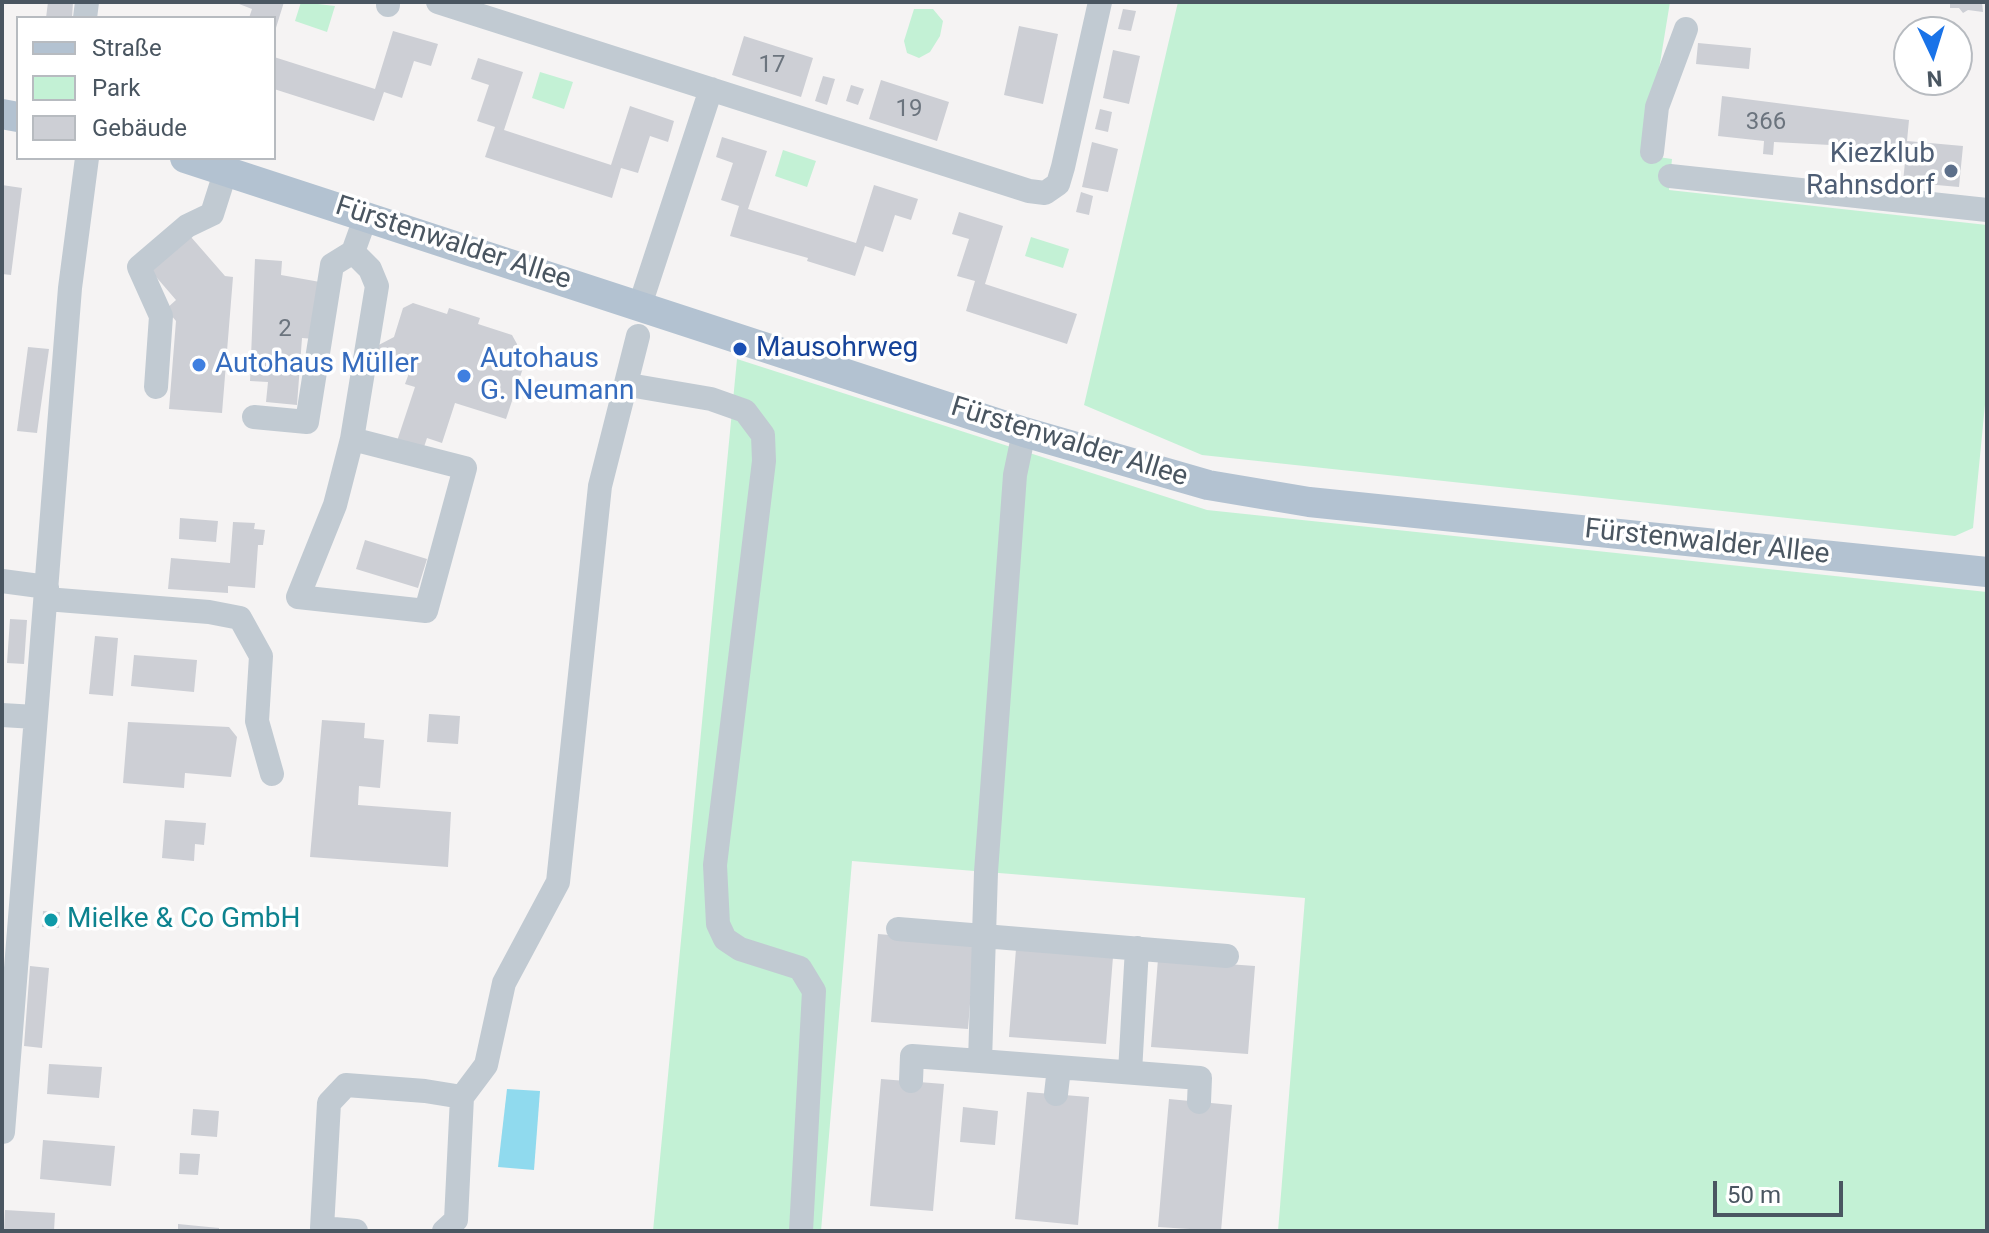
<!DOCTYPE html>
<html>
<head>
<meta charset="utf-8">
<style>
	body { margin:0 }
	#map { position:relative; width:1989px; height:1233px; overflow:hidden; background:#f5f3f3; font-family:Roboto,sans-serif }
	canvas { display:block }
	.frame { position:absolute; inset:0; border:4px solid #4a5661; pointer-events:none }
	.legend { position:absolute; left:16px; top:16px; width:260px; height:144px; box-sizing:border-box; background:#fff; border:2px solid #b7bbc0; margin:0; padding:10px 14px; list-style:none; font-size:24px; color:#4a5661 }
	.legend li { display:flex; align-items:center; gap:16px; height:40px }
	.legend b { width:40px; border:2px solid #b7bbc0 }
	.north { position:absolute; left:1893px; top:16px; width:80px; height:80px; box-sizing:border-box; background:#fff; border:2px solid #b7bbc0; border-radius:50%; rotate:176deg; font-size:22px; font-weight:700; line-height:32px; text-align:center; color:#4a5661 }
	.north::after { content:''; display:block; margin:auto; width:28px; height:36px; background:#1a73e8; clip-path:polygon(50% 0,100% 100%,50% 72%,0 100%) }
	.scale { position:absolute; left:1713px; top:1181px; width:130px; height:36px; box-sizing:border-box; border:4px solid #4a5661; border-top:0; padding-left:10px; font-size:24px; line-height:28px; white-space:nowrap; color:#4a5661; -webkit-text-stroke:6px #fff; paint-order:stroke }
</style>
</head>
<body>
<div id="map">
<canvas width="1989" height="1233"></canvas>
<div class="frame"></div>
<ul class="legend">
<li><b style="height:10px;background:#b3c2d1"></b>Straße</li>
<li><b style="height:22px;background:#c3f1d5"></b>Park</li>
<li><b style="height:22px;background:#cdcfd5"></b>Gebäude</li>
</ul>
<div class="north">N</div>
<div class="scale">50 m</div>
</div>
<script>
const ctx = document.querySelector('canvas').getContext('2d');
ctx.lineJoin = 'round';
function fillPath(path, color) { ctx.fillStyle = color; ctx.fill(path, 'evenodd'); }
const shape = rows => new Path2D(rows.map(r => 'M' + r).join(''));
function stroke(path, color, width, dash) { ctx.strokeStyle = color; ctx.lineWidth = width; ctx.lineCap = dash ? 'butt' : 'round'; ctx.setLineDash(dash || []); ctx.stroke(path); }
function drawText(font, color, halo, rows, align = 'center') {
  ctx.font = font + ' Roboto,sans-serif'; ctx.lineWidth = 7; ctx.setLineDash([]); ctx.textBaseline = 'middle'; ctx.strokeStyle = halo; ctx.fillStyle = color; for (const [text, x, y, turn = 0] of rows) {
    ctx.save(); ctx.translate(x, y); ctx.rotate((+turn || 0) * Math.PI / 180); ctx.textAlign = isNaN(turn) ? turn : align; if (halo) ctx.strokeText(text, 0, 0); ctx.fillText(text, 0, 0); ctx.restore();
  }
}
fillPath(shape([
	[301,2,335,6,327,32,295,21],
	[1178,2,1670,2,1645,155,1672,159,1669,190,1987,225,1987,384,1973,528,1955,536,1202,455,1084,405],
	[914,9,933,9,943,21,940,36,930,52,919,58,907,53,904,41],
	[540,72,573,82,564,109,532,98],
	[783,150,816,161,807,187,775,176],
	[1031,237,1069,249,1063,268,1025,256],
	[737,359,1207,510,1987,592,1987,1231,1278,1231,1305,898,852,861,821,1231,653,1231]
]), '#c3f1d5');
fillPath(shape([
	[507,1089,540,1091,534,1170,498,1167]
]), '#90daee');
fillPath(shape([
	[48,2,73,2,72,18,46,18],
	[234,2,284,2,275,31,274,18,249,18,252,9],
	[1950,2,1982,2,1983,12,1968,10,1963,13,1959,8,1950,8],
	[1123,9,1136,11,1131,31,1118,29],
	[1019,26,1058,34,1043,104,1004,95],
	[393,31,438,44,431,66,414,61,402,98,384,92,374,121,274,89,274,57,375,89],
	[744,36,813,58,801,97,732,75],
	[1698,43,1751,48,1749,69,1696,64],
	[1113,50,1140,56,1129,104,1103,98],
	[478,58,523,72,504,130,611,165,630,106,674,121,668,142,650,136,638,173,621,168,612,198,485,157,495,127,477,121,489,85,471,79],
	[823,76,835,79,827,105,815,101],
	[881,80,949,102,937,141,869,119],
	[851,85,864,89,858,105,846,101],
	[1722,96,1909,120,1907,141,1963,146,1959,187,1903,182,1906,152,1859,147,1857,160,1847,159,1849,146,1774,142,1773,155,1763,154,1764,141,1718,136],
	[1100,109,1112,112,1108,132,1095,129],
	[722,137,767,151,748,209,856,243,874,185,918,199,911,220,895,215,883,252,865,246,855,276,807,261,808,258,730,236,739,206,721,200,733,163,716,157],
	[1092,142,1118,149,1108,192,1082,187],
	[2,185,22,188,11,275,2,274],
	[1081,192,1093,196,1089,215,1076,212],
	[959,212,1003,226,985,284,1077,314,1067,344,966,311,975,281,957,276,969,239,952,234],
	[191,237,225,276,233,277,222,413,169,409,176,321,166,309,176,300,151,271],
	[255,259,282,261,281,275,320,282,315,339,302,338,297,405,266,402,268,382,250,381],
	[413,303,447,314,449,308,480,318,478,324,512,335,517,344,513,358,525,362,506,419,455,403,442,443,427,438,423,450,397,441,415,387,405,384,412,365,404,357,383,367,373,348,394,337,403,308],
	[28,347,49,349,37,433,17,431],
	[180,518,218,521,216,542,179,539],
	[233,522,255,523,254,529,265,530,263,545,258,545,255,588,228,586,228,593,168,589,171,558,230,563],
	[365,540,427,559,418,588,356,569],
	[10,619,27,620,24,664,7,663],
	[95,636,118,638,113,696,89,694],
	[134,655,197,660,194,692,131,686],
	[429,714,460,716,458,744,427,742],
	[322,720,365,723,364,738,384,740,380,788,359,786,358,805,451,812,448,867,310,857],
	[128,722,229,727,237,737,231,777,185,773,184,788,123,783],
	[165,820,206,823,204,845,195,844,194,861,162,858],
	[43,911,60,912,59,928,42,927],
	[878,934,975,942,968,1029,871,1022],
	[1016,949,1113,957,1106,1044,1009,1037],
	[1158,959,1255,966,1248,1054,1151,1047],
	[30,966,49,968,42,1048,24,1046],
	[49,1064,102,1067,99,1098,47,1094],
	[881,1079,944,1084,933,1211,870,1206],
	[1027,1092,1089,1097,1078,1225,1015,1219],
	[1169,1099,1232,1105,1221,1231,1158,1227],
	[963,1107,998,1111,995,1145,960,1142],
	[193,1109,219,1111,217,1137,191,1135],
	[43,1140,115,1146,111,1186,40,1179],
	[180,1153,200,1154,198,1175,179,1174],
	[5,1210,55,1213,54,1231,4,1231],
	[178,1224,219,1228,219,1231,178,1231]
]), '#cdcfd5');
stroke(shape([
	[438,2,1029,191,1045,193,1058,184,1063,167,1100,2],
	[388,5,388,2],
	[85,18,87,2],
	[1652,152,1657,107,1686,29],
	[1670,176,1987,210],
	[640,305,711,89],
	[629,385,711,399,745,411,763,435,764,461,715,865,718,924,725,939,740,949,800,968,814,991,801,1231],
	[156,387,161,316,139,267,187,226,212,214,226,170],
	[254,417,307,422,332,265,353,252],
	[352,439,335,505,298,597,426,611,465,468,352,439,377,286,370,269,353,252,366,216],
	[2,581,47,587],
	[46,599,209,612,240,618,261,656,257,721,272,774],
	[2,715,35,717],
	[898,929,1227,956],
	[980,1061,1200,1078,1199,1102],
	[1130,1072,1137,948],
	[911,1081,912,1056,980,1061,986,872,1015,475,1024,432],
	[1056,1094,1059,1068],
	[3,1132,70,288,87,158],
	[356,1231,322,1228,329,1103,346,1085,425,1091,462,1097],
	[444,1231,456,1220,462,1097,486,1065,504,983,558,882,600,486,638,336]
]), '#c1cad2', 24);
stroke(shape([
	[2,114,18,117],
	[185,158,1024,432,1208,485,1309,502,1987,572]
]), '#b3c2d1', 30);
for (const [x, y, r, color] of [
	[1951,171,8,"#5c6f8a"],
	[740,349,8,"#1a4fb4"],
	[199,365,8,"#3f7fe0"],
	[464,376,8,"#3f7fe0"],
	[51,920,8,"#0f9aa8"]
]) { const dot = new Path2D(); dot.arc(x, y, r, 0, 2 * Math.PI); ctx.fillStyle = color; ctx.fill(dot); stroke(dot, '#fff', 3); }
drawText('24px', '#6b747e', null, [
	["17",772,66],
	["19",909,110],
	["366",1766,123],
	["2",285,330]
]);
drawText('28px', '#4e5e75', '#fff', [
	["Kiezklub",1935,155],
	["Rahnsdorf",1935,187]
], 'right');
drawText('28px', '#4a5661', '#fff', [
	["Fürstenwalder Allee",453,244,18],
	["Fürstenwalder Allee",1069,443,17],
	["Fürstenwalder Allee",1707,543,6]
]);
drawText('28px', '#164399', '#fff', [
	["Mausohrweg",756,349]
], 'left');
drawText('28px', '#366cbe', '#fff', [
	["Autohaus",480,360],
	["G. Neumann",480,392],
	["Autohaus Müller",215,365]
], 'left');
drawText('28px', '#0d838f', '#fff', [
	["Mielke & Co GmbH",67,920]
], 'left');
</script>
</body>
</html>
